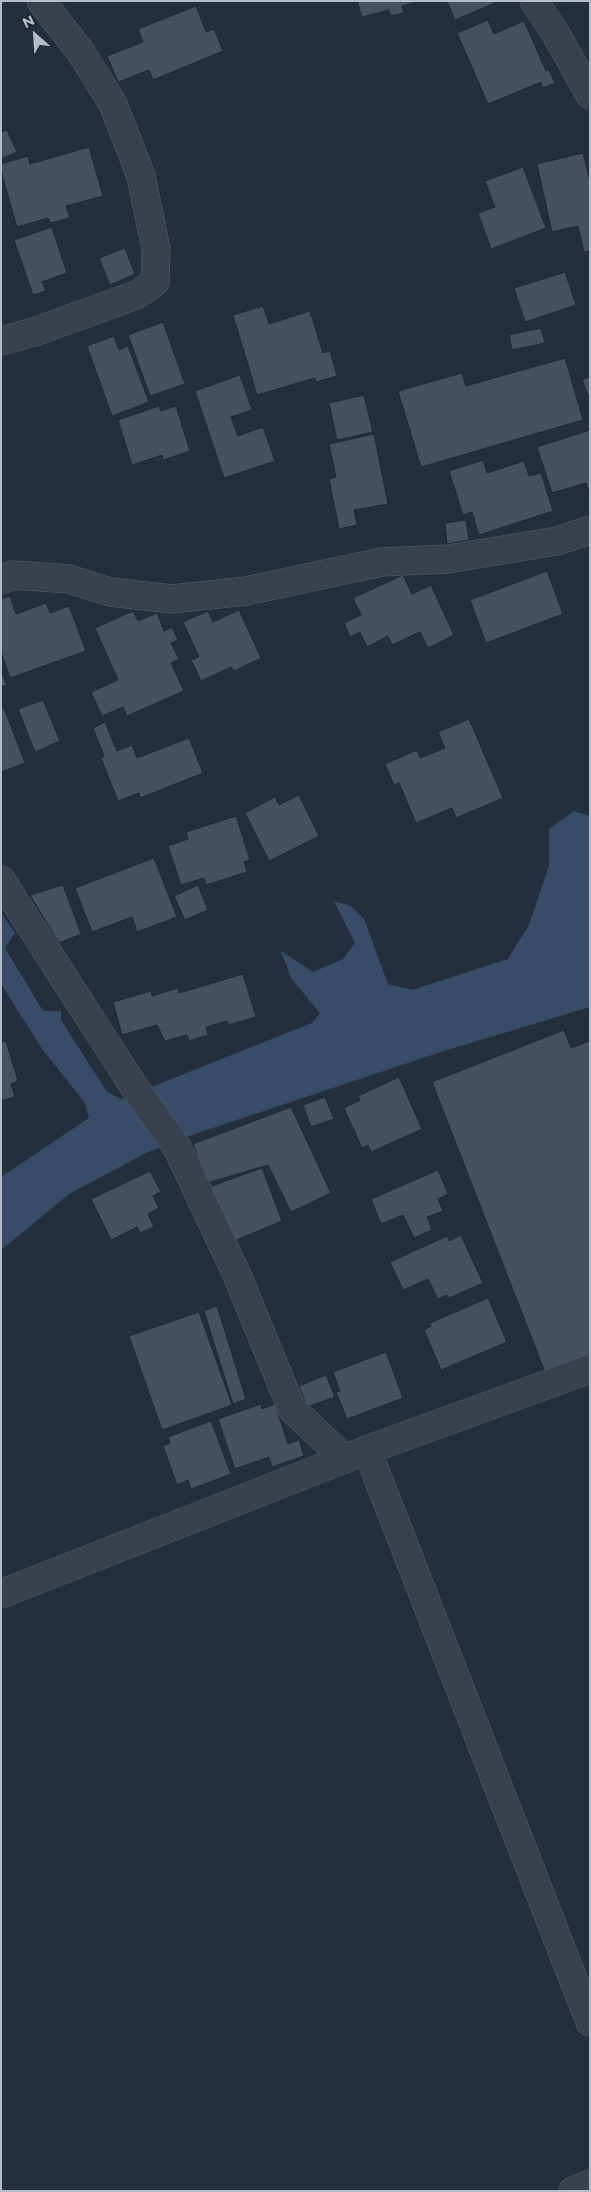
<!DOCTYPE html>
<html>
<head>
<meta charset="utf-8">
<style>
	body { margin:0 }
	#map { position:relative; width:591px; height:2192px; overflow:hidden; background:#242f3e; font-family:Montserrat,sans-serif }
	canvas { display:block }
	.frame { position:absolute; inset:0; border:2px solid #b4bcc9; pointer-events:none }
	.north { position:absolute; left:10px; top:10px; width:50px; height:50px; -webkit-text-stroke:4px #1d2633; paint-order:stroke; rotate:334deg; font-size:14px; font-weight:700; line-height:20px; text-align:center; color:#b4bcc9 }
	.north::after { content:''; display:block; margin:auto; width:18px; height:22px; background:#b4bcc9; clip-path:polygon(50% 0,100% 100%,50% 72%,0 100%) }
</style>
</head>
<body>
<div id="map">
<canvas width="591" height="2192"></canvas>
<div class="frame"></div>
<div class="north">N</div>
</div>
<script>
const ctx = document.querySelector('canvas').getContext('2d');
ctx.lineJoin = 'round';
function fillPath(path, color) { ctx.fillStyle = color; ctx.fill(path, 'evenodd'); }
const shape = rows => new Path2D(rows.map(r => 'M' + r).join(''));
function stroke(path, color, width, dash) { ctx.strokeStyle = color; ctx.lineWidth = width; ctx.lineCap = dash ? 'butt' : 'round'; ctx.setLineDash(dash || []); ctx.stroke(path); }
fillPath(shape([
	[574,811,590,816,590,1007,444,1051,186,1137,146,1153,69,1194,1,1250,1,1177,89,1118,85,1103,43,1050,1,984,1,913,15,933,5,948,43,1011,61,1011,61,1020,107,1092,121,1099,312,1023,320,1013,291,978,281,951,313,972,343,959,355,943,334,901,351,906,364,919,388,984,412,990,508,959,529,925,549,866,549,829]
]), '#394c67');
const building = shape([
	[357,1,420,1,402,6,404,13,391,16,389,10,362,17,357,1],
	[447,1,497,1,497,2,455,20,447,1],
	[196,6,206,32,214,29,223,51,153,80,149,70,118,82,107,56,143,42,138,29,196,6],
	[488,20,494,34,524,21,546,71,549,70,555,83,543,88,541,82,488,104,457,33,488,20],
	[7,130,17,152,1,159,1,132,7,130],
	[89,147,103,196,66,206,70,218,50,223,48,218,17,227,1,171,1,164,28,156,30,164,89,147],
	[583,153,590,181,590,251,584,252,578,226,552,232,537,164,583,153],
	[523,167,546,228,491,249,478,213,495,207,485,181,523,167],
	[52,227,67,273,42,282,46,291,33,295,14,240,52,227],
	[125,248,135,274,110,285,99,258,125,248],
	[565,272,576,305,525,322,514,288,565,272],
	[263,306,269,324,310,311,323,353,330,351,337,376,316,382,315,378,257,395,233,315,263,306],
	[163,322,185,384,150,396,128,335,163,322],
	[541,328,545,343,512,350,509,335,541,328],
	[114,336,119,350,128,346,149,402,112,416,87,346,114,336],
	[565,358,583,420,421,467,398,391,462,373,466,386,565,358],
	[240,375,252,410,231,417,238,436,263,427,275,461,224,478,195,391,240,375],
	[590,377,590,400,582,380,590,377],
	[364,395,373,432,337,440,329,403,364,395],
	[159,406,161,411,176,406,190,451,163,460,162,455,132,465,118,420,159,406],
	[590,430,590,488,588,489,586,483,552,493,537,447,590,430],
	[374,434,388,504,354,510,357,525,339,529,329,479,336,477,329,444,374,434],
	[483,460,487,473,524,461,529,476,541,473,553,511,479,535,472,512,463,515,449,471,483,460],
	[466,520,469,540,447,544,445,523,466,520],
	[547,571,563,614,486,643,470,600,547,571],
	[403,575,412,594,431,585,454,635,428,648,420,632,392,645,388,636,367,647,360,632,350,637,344,623,361,615,353,598,403,575],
	[10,596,16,614,46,603,50,613,69,606,86,651,10,678,1,652,1,599,10,596],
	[239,610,261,658,234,671,231,667,201,681,191,660,199,657,183,622,208,611,213,622,239,610],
	[133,611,138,621,157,613,164,631,172,627,178,640,171,643,179,659,171,663,184,691,127,716,123,707,102,716,91,692,118,680,95,628,133,611],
	[1,671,7,685,1,687,1,671],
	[43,700,60,741,35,752,18,709,43,700],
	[4,708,25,763,1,772,1,709,4,708],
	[469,719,503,798,456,818,452,808,416,823,399,783,394,785,385,764,417,750,420,758,445,748,438,732,469,719],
	[105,722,117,751,132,745,137,758,189,738,203,773,140,798,139,793,118,801,101,758,104,756,93,728,105,722],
	[299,795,319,836,269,861,245,813,275,797,279,805,299,795],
	[236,816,250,860,244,862,247,872,206,885,204,878,181,885,168,846,188,839,186,832,236,816],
	[154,858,177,917,137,932,132,917,92,932,75,888,154,858],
	[63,885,81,934,59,943,30,895,63,885],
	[198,885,208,910,185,920,174,896,198,885],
	[243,974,256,1017,228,1025,227,1021,206,1027,208,1035,189,1041,187,1035,165,1041,157,1025,122,1035,113,1002,151,991,152,996,178,988,179,993,243,974],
	[564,1030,571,1048,590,1041,590,1354,545,1372,432,1082,564,1030],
	[6,1041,18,1081,11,1084,15,1097,1,1101,1,1042,6,1041],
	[399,1077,422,1129,371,1152,368,1145,362,1148,344,1108,360,1100,358,1096,399,1077],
	[325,1097,334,1119,311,1127,303,1105,325,1097],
	[291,1107,331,1193,291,1212,268,1165,207,1183,193,1144,291,1107],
	[262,1168,282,1221,234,1241,209,1187,262,1168],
	[438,1170,448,1194,438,1199,443,1211,427,1217,432,1230,414,1238,403,1215,381,1224,371,1199,438,1170],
	[150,1171,161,1192,153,1196,159,1208,148,1214,154,1227,140,1233,137,1227,111,1240,91,1199,150,1171],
	[461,1235,483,1283,449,1298,447,1295,438,1299,428,1279,403,1290,390,1262,447,1236,449,1241,461,1235],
	[488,1298,507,1342,441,1370,424,1330,431,1326,430,1323,488,1298],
	[217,1306,246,1399,233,1404,204,1311,217,1306],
	[199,1312,232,1405,162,1430,129,1336,199,1312],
	[386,1352,403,1398,347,1419,336,1392,340,1391,333,1372,386,1352],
	[326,1375,335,1397,307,1407,299,1386,326,1375],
	[261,1404,262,1409,275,1404,288,1444,299,1440,304,1456,272,1467,269,1457,235,1469,218,1419,261,1404],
	[211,1421,231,1474,191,1489,188,1480,177,1485,163,1446,170,1443,168,1437,211,1421]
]);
fillPath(building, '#455162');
stroke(building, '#1f2835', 1);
const minor = shape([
	[534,1,556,34,590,95],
	[1,341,34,332,117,302,138,294,155,282,156,249,141,176,113,104,80,51,41,1],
	[1,580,13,575,69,579,110,592,172,599,246,591,382,562,448,559,557,541,590,530],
	[1,880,133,1085,178,1149,237,1275,292,1409,345,1459],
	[367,1450,590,2022],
	[1,1594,367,1450,590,1369],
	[573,2191,590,2184]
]);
stroke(minor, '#565f6c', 29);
stroke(minor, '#38414e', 28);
</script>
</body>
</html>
